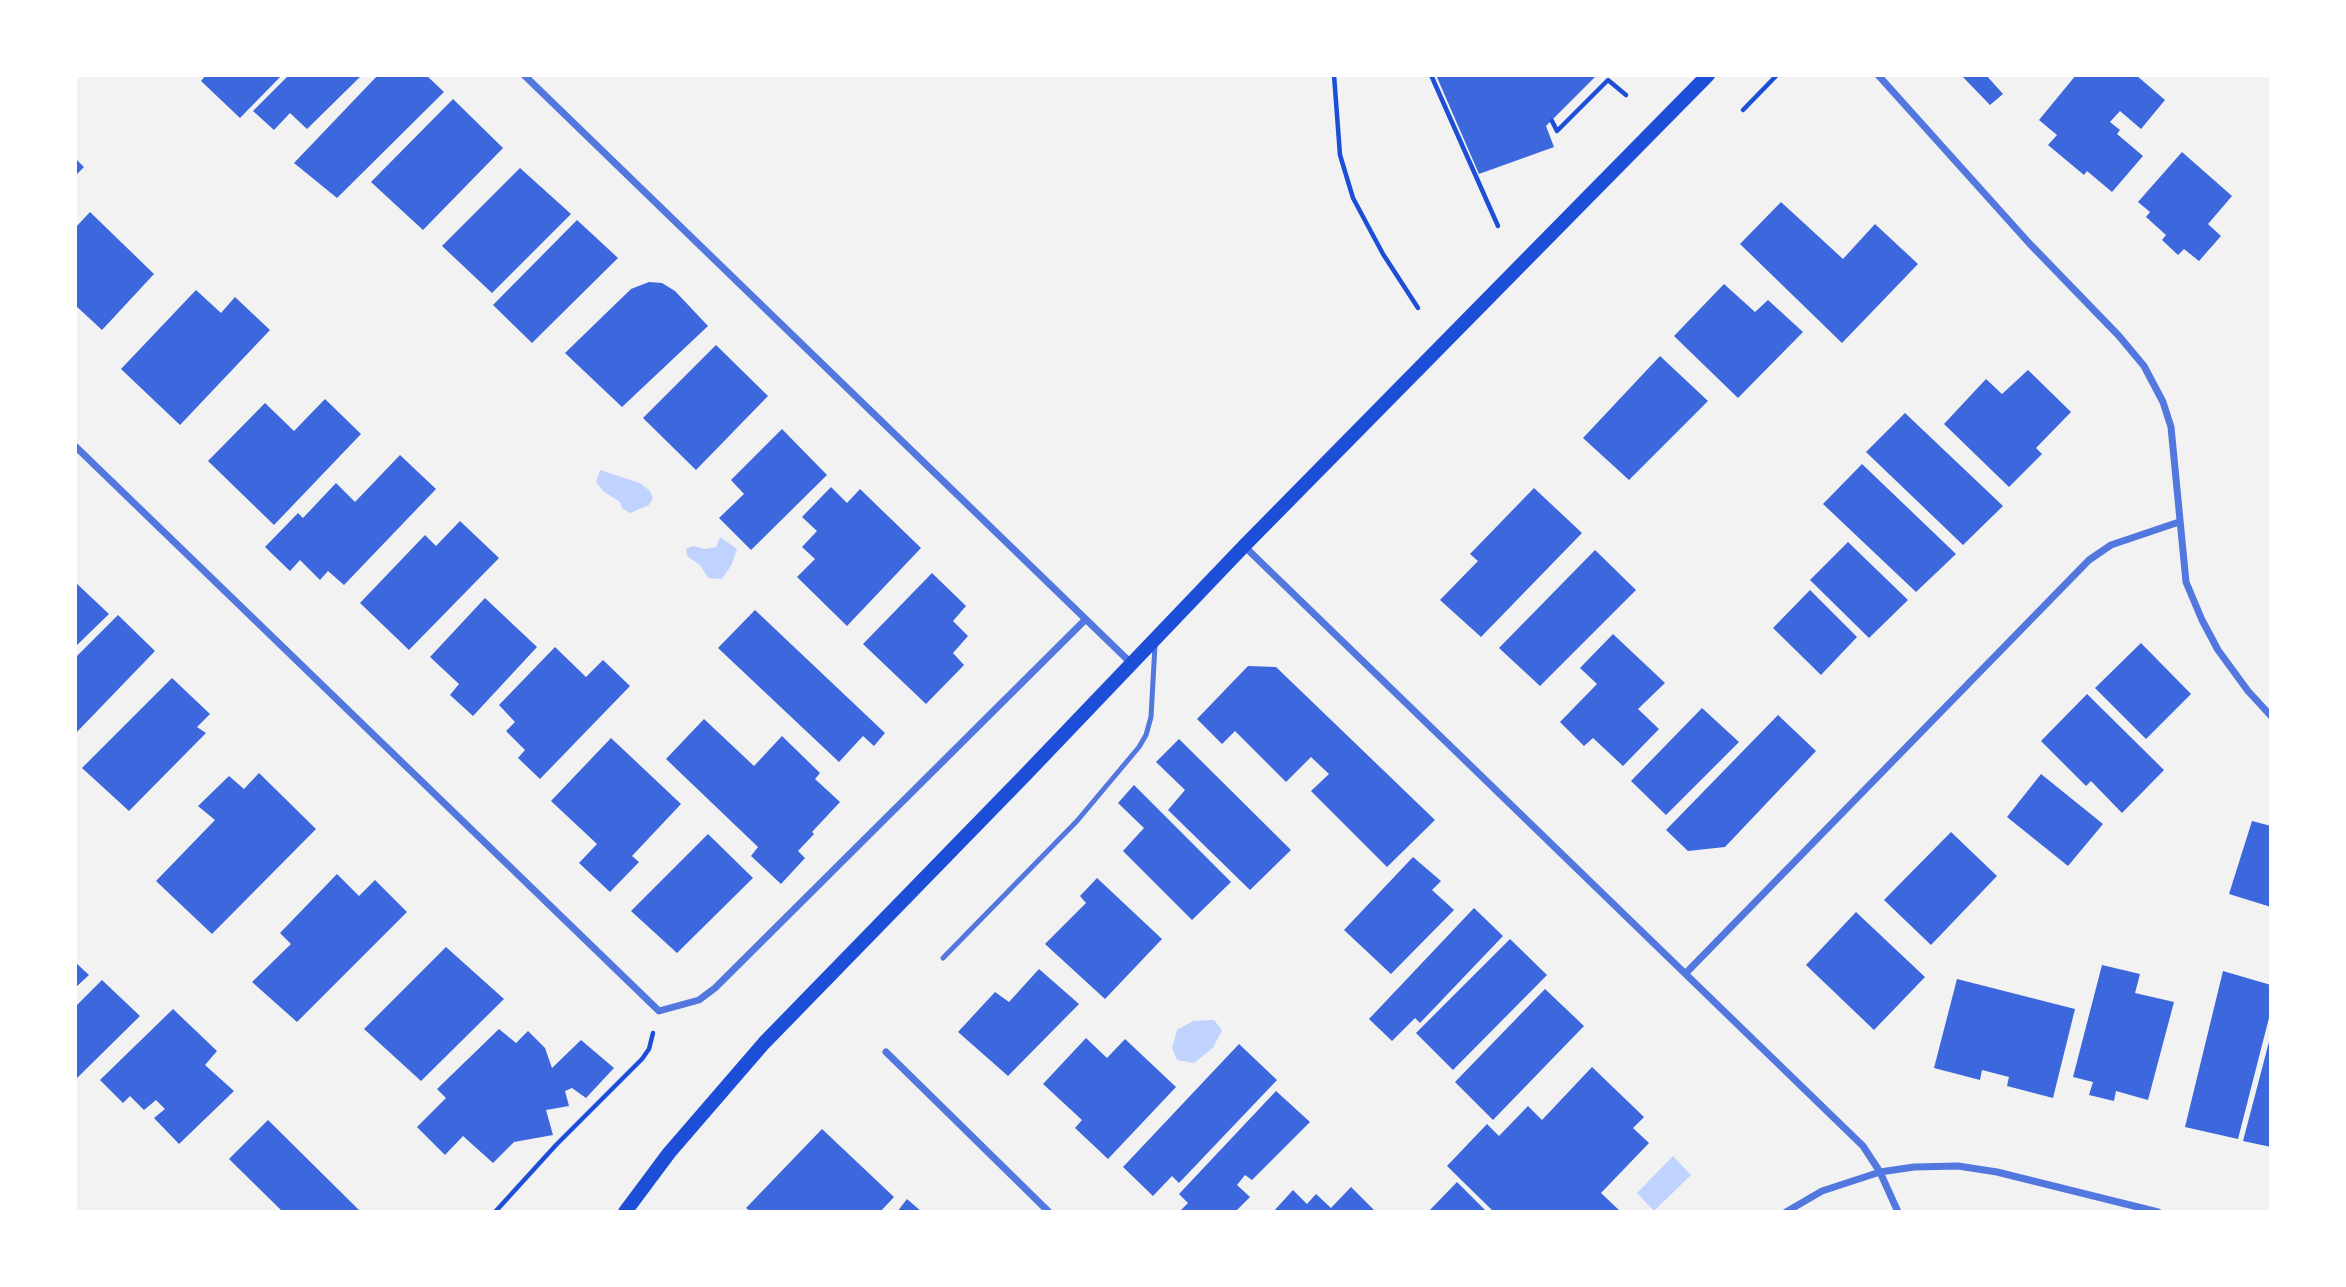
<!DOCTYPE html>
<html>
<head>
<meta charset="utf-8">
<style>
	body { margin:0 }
	#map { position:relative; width:2346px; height:1287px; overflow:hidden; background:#f2f2f2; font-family:Roboto,sans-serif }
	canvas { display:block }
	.frame { position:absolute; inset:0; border:77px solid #fff; pointer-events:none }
</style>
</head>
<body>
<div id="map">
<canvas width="2346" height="1287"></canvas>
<div class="frame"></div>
</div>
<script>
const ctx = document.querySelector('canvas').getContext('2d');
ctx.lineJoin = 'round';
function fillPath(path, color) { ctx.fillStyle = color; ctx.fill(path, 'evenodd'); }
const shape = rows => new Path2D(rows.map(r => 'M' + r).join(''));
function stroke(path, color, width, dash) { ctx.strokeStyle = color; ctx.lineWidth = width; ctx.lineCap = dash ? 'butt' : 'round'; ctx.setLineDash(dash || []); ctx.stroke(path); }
fillPath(shape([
	[600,470,640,483,650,491,653,498,649,505,630,513,622,508,620,502,603,491,596,482],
	[720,537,737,549,732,564,722,579,708,578,700,565,687,556,686,549,693,546,705,549,716,547],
	[1214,1020,1222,1030,1213,1048,1194,1063,1177,1060,1172,1048,1177,1030,1193,1021],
	[1673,1156,1691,1175,1654,1211,1637,1193]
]), '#bfd3fe');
fillPath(shape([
	[206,75,282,75,240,118,201,81],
	[289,75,362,75,307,129,290,113,274,130,253,111],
	[378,75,426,75,444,92,337,198,294,163],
	[1436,75,1597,75,1546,126,1554,147,1479,174],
	[1961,75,1986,75,2003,94,1990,105],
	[2076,75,2136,75,2165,100,2141,129,2120,111,2110,122,2120,130,2117,134,2143,156,2112,192,2087,171,2084,175,2048,145,2057,135,2039,120],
	[453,99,503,148,423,230,371,182],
	[2182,152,2232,196,2208,224,2221,236,2199,261,2184,249,2178,255,2162,240,2166,235,2146,217,2150,212,2138,202],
	[75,158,84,167,75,176],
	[520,168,571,214,492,293,442,246],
	[1781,202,1843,259,1875,224,1918,264,1842,343,1740,244],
	[90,212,154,274,102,330,75,305,75,228],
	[577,220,618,258,532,343,493,305],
	[649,282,662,283,675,291,708,326,622,407,565,353,631,289],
	[1724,284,1755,312,1768,300,1803,332,1738,398,1674,336],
	[196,290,221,313,235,297,270,330,180,425,121,369],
	[716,345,768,396,696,470,643,418],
	[1660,356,1708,401,1629,480,1583,438],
	[2028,370,2071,412,2036,448,2042,454,2009,487,1944,424,1986,379,2002,394],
	[325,399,361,434,274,525,208,461,265,403,294,431],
	[1905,413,2003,506,1963,545,1866,452],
	[782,429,827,475,751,550,719,518,744,494,731,480],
	[400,455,436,489,344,585,328,571,320,580,300,560,290,571,265,547,298,513,303,518,336,483,355,502],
	[1862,464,1956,554,1916,592,1823,504],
	[831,487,847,503,860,489,921,548,847,626,797,577,815,559,802,547,817,531,802,517],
	[1534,488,1582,533,1481,637,1440,600,1478,561,1470,554],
	[460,521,499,558,409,650,360,603,425,535,436,546],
	[1848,542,1908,600,1869,638,1810,580],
	[1595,550,1636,590,1540,686,1499,648],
	[932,573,966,606,953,621,968,636,953,653,964,665,926,704,863,644],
	[75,582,109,614,75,647],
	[1810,590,1857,637,1821,675,1773,628],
	[485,598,537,647,473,716,450,695,459,684,430,657],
	[755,610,885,733,874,746,863,736,839,762,718,648],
	[118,615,155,651,75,734,75,658],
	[1613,634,1665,683,1638,709,1659,729,1623,766,1593,738,1584,746,1560,722,1597,684,1580,668],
	[2141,643,2191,694,2146,739,2095,688],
	[555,647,586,677,603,660,630,686,540,779,518,758,525,750,506,731,515,722,499,705],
	[1248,666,1276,667,1435,820,1387,867,1311,791,1329,774,1311,757,1286,782,1235,731,1222,744,1197,719],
	[172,678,210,714,197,727,206,733,129,811,82,768],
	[2087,694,2164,770,2122,813,2091,781,2086,786,2041,741],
	[1702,708,1739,742,1666,815,1631,781],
	[1778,715,1816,751,1725,847,1688,851,1666,830],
	[704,719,754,766,782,736,820,773,815,779,840,802,812,832,814,834,798,851,805,858,781,884,751,856,758,847,666,759],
	[611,738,681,804,632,856,639,862,610,892,579,863,597,844,551,801],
	[1179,739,1291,850,1250,890,1168,810,1185,790,1156,762],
	[259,773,316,829,212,934,156,881,215,820,198,806,229,776,244,789],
	[2041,774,2103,824,2068,866,2007,817],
	[1134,785,1231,882,1192,920,1123,851,1144,828,1118,803],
	[2252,821,2271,826,2271,907,2229,894],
	[1951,832,1997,876,1931,945,1884,900],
	[708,834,753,878,677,953,631,911],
	[1413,857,1441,881,1432,890,1454,910,1391,974,1344,930],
	[337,874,359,896,375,880,407,912,297,1022,252,982,291,944,280,933],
	[1097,878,1162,939,1105,999,1045,944,1086,903,1080,896],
	[1474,908,1503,936,1420,1023,1415,1018,1392,1041,1369,1019],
	[1856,912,1925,977,1874,1030,1806,965],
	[1510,939,1547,975,1453,1070,1416,1033],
	[446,947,504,999,421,1081,364,1029],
	[75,962,89,975,75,988],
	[2102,965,2140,974,2135,993,2174,1002,2148,1100,2116,1091,2114,1101,2089,1095,2093,1082,2073,1077],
	[1039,969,1079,1004,1008,1076,958,1032,995,992,1009,1002],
	[2223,971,2271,985,2271,1010,2238,1139,2185,1127],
	[1957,979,2075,1009,2053,1098,2007,1086,2009,1077,1982,1070,1980,1080,1934,1068],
	[102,980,140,1016,75,1080,75,1007],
	[1545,989,1584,1026,1493,1120,1455,1082],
	[173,1009,217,1051,205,1065,234,1091,179,1144,154,1118,165,1109,156,1100,144,1110,130,1096,123,1103,100,1080],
	[499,1029,516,1043,528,1031,545,1048,552,1068,581,1040,614,1068,586,1098,572,1088,565,1091,569,1106,546,1110,553,1135,514,1142,493,1163,463,1136,445,1155,417,1127,446,1098,437,1089],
	[1086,1038,1107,1058,1125,1039,1176,1087,1108,1159,1075,1128,1082,1120,1043,1084],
	[2270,1038,2271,1038,2271,1147,2243,1141],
	[1239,1044,1277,1080,1179,1183,1172,1176,1153,1196,1123,1167],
	[1592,1067,1644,1117,1633,1128,1649,1143,1601,1193,1621,1212,1494,1212,1447,1166,1487,1124,1499,1136,1528,1106,1542,1120],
	[1276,1091,1310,1122,1252,1180,1245,1175,1237,1185,1250,1197,1235,1212,1179,1212,1188,1203,1179,1194],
	[268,1120,361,1212,283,1212,229,1159],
	[822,1129,894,1197,880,1212,751,1212,746,1208],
	[1457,1182,1487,1212,1428,1212],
	[1351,1187,1376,1212,1273,1212,1293,1190,1307,1204,1316,1194,1331,1208],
	[907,1199,922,1212,897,1212]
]), '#3d67dc');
stroke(shape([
	[1334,75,1340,155,1353,198,1383,254,1418,308],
	[1431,75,1498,226],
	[1743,110,1777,75],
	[1552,121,1557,131,1608,80,1626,95],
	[495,1212,556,1145,642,1059,649,1049,653,1033]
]), '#1d4ed8', 4.5);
stroke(shape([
	[943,958,1077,821,1139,747,1146,735,1151,717,1155,645]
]), '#5277de', 5);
stroke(shape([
	[524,75,1132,664],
	[1878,75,2029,243,2119,336,2144,366,2163,402,2171,427,2186,582,2202,620,2218,650,2248,691,2271,716],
	[75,446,659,1011,699,1000,715,988,1085,620],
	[1244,546,1863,1146,1880,1172,1898,1212],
	[1686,973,2089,560,2111,545,2179,522],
	[886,1052,1049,1212],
	[1786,1212,1822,1191,1880,1172,1914,1167,1958,1166,1997,1172,2158,1212]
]), '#5277de', 7);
stroke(shape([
	[625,1212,669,1153,764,1043,1027,773,1244,546,1708,75]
]), '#1d4ed8', 14);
</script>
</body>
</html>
